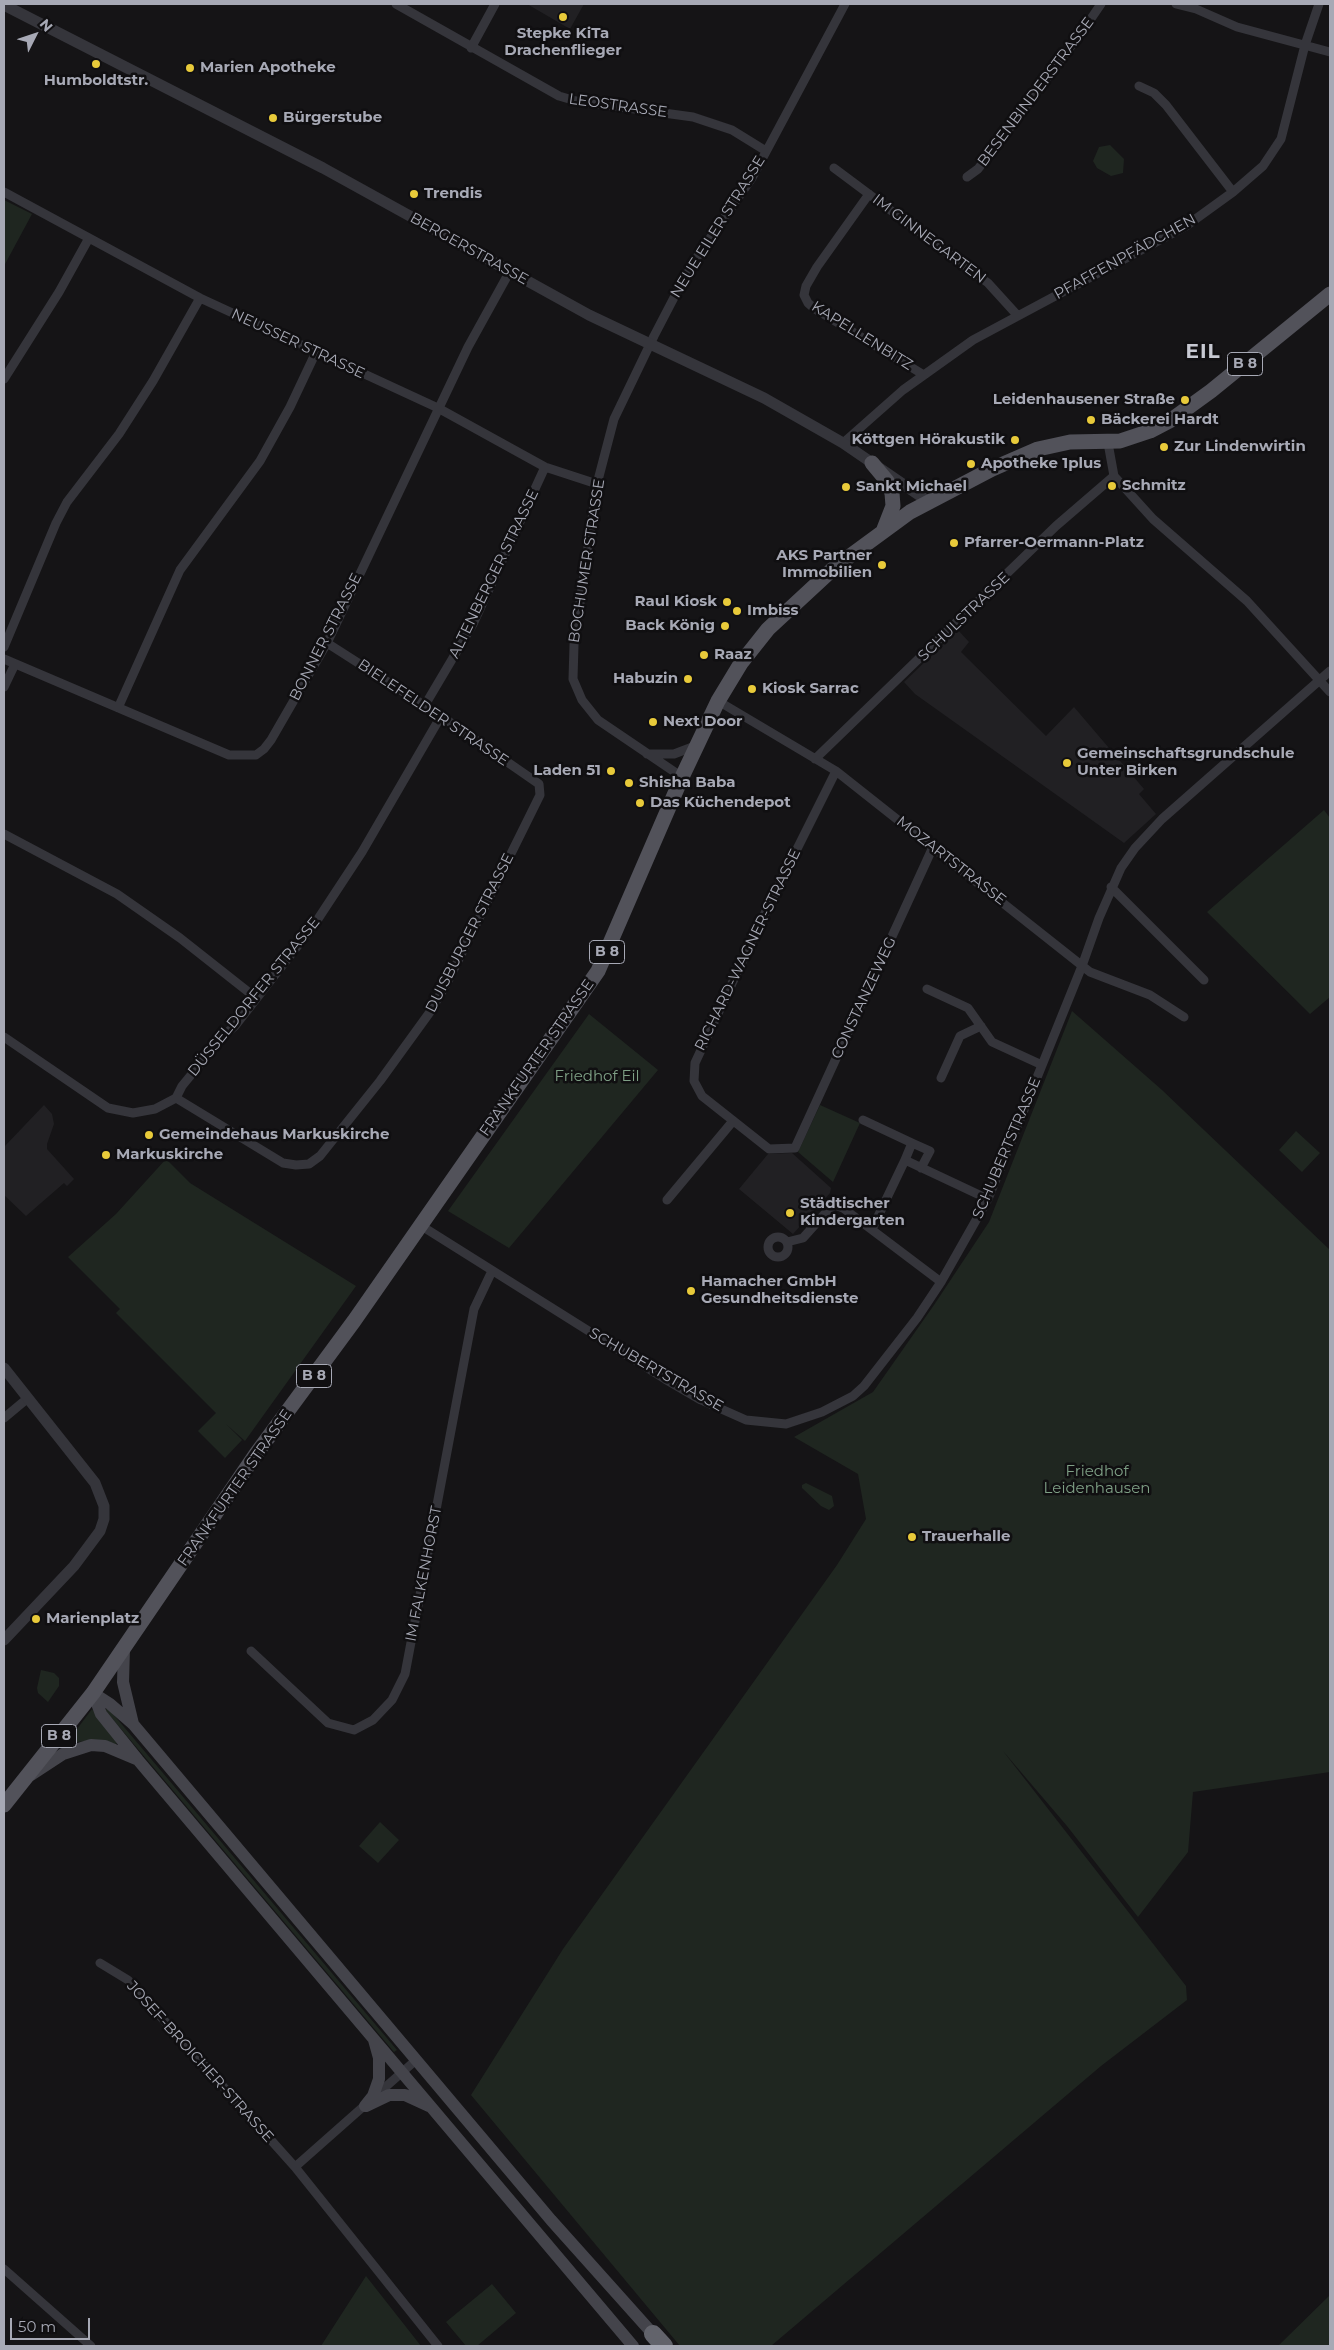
<!DOCTYPE html>
<html>
<head>
<meta charset="utf-8">
<style>
	body { margin:0 }
	#map { position:relative; width:1334px; height:2350px; overflow:hidden; background:#151416; font-family:Montserrat,sans-serif }
	canvas { display:block }
	.frame { position:absolute; inset:0; border:5px solid #a7a9b5; pointer-events:none }
	.north { position:absolute; left:10px; top:10px; width:50px; height:50px; -webkit-text-stroke:4px #100f11; paint-order:stroke; rotate:49deg; font-size:14px; font-weight:700; line-height:20px; text-align:center; color:#a7a9b5 }
	.north::after { content:''; display:block; margin:auto; width:18px; height:22px; background:#a7a9b5; clip-path:polygon(50% 0,100% 100%,50% 72%,0 100%) }
	.scale { position:absolute; left:10px; top:2318px; width:80px; height:22px; box-sizing:border-box; border:2px solid #a7a9b5; border-top:0; padding-left:6px; font-size:15px; line-height:18px; white-space:nowrap; color:#a7a9b5; -webkit-text-stroke:4px #100f11; paint-order:stroke }
</style>
</head>
<body>
<div id="map">
<canvas width="1334" height="2350"></canvas>
<div class="frame"></div>
<div class="north">N</div>
<div class="scale">50 m</div>
</div>
<script>
const ctx = document.querySelector('canvas').getContext('2d');
ctx.lineJoin = 'round';
function fillPath(path, color) { ctx.fillStyle = color; ctx.fill(path, 'evenodd'); }
const shape = rows => new Path2D(rows.map(r => 'M' + r).join(''));
function stroke(path, color, width, dash) { ctx.strokeStyle = color; ctx.lineWidth = width; ctx.lineCap = dash ? 'butt' : 'round'; ctx.setLineDash(dash || []); ctx.stroke(path); }
function drawText(font, color, halo, rows, align = 'center') {
  ctx.font = font + ' Montserrat,sans-serif'; ctx.lineWidth = 5; ctx.setLineDash([]); ctx.textBaseline = 'middle'; ctx.strokeStyle = halo; ctx.fillStyle = color; for (const [text, x, y, turn = 0] of rows) {
    ctx.save(); ctx.translate(x, y); ctx.rotate((+turn || 0) * Math.PI / 180); ctx.textAlign = isNaN(turn) ? turn : align; if (halo) ctx.strokeText(text, 0, 0); ctx.fillText(text, 0, 0); ctx.restore();
  }
}
fillPath(shape([
	[527,4,584,4,570,29],
	[958,630,969,642,961,652,1046,736,1074,707,1144,789,1139,794,1156,814,1124,843,915,694,904,682],
	[44,1105,52,1114,54,1124,47,1144,47,1149,74,1179,67,1186,64,1183,26,1216,4,1195,4,1147],
	[792,1153,831,1188,830,1193,793,1234,739,1189,768,1154]
]), '#212023');
fillPath(shape([
	[1110,145,1124,159,1123,173,1111,176,1097,168,1093,161,1099,147],
	[4,200,32,214,4,266],
	[1324,810,1330,818,1330,997,1310,1014,1207,912],
	[1072,1011,1162,1090,1330,1250,1330,1772,1193,1792,1188,1852,1138,1917,1067,1826,1003,1751,1186,1986,1187,2000,1101,2066,771,2346,680,2346,471,2095,563,1949,837,1565,866,1519,858,1474,794,1437,873,1392,934,1305,989,1222],
	[589,1014,658,1070,509,1248,448,1211],
	[820,1105,860,1123,833,1182,798,1152],
	[1296,1131,1320,1153,1302,1172,1279,1150],
	[166,1159,190,1183,356,1286,245,1441,226,1424,242,1440,225,1458,198,1431,216,1413,116,1313,120,1309,68,1257,116,1214],
	[806,1483,832,1496,834,1506,829,1510,821,1506,802,1488,802,1485],
	[41,1670,54,1673,59,1678,59,1686,48,1702,38,1693,37,1688],
	[108,1708,397,2050,394,2052,105,1710],
	[92,1709,118,1743,115,1744,95,1740,78,1742,62,1749],
	[380,1822,399,1840,378,1863,359,1846],
	[366,2276,421,2346,321,2346],
	[492,2284,516,2313,477,2346,466,2346,446,2322],
	[1330,2295,1330,2346,1278,2346]
]), '#1f2620');
stroke(shape([
	[396,4,559,96,576,101,693,117,732,130,766,151],
	[1176,4,1196,9,1237,27,1330,52],
	[471,48,495,4],
	[1139,86,1154,93,1166,105,1233,192],
	[834,168,988,283,1018,316],
	[967,177,978,169,1011,126,1086,26,1101,4],
	[4,192,200,298,438,408,545,467,597,484],
	[869,194,817,267,806,286,804,295,808,303,815,309,924,375],
	[4,379,59,292,89,238],
	[843,443,903,390,973,340,1186,226,1233,192,1263,166,1281,139,1305,45,1319,4],
	[1108,443,1114,476,1153,519,1247,601,1330,692],
	[4,647,56,523,67,502,119,434,153,381,200,298],
	[4,659,229,755,256,755,264,749,271,740,327,643,468,347,510,271],
	[4,687,15,664],
	[718,701,836,771,1090,972,1150,995,1184,1017],
	[425,705,473,624,545,467],
	[118,708,180,570,260,461,290,407,316,352],
	[647,754,674,754,695,746],
	[815,759,1056,526,1114,476],
	[836,771,761,921,695,1063,694,1081,702,1096,769,1149,795,1148,933,847],
	[682,777,598,720,582,700,573,679,574,645,597,484,614,419,654,336,680,286,699,254,752,178,845,4],
	[4,834,117,894,180,938,256,998],
	[1111,887,1204,980],
	[927,989,968,1008,992,1042,1042,1065],
	[4,1037,108,1108,133,1113,155,1109,176,1098,182,1086,223,1036,235,1026,314,925,362,852,441,716],
	[941,1078,960,1036,981,1026],
	[176,1098,283,1163,296,1165,309,1164,320,1156,380,1081,430,1012,448,981,540,795,539,784,441,716,327,643],
	[863,1120,912,1143,905,1160,988,1199],
	[912,1143,930,1151,921,1168],
	[667,1200,733,1121],
	[420,1225,665,1379,701,1400,746,1420,786,1424,822,1412,853,1396,864,1386,917,1318,941,1282,988,1199,1082,966,1099,918,1121,868,1135,848,1162,819,1330,671],
	[872,1229,905,1160],
	'768 1247a10 10 0 1 1 20 0a10 10 0 1 1-20 0Z',
	[787,1242,803,1238,829,1209,835,1205,843,1208,941,1282],
	[4,1418,28,1398],
	[251,1651,328,1723,354,1730,373,1720,392,1700,405,1674,474,1309,492,1271],
	[100,1963,128,1980,295,2167,438,2346],
	[295,2167,416,2060],
	[4,2269,91,2346]
]), '#35353b', 9);
stroke(shape([
	[4,5,323,168,589,315,764,398,843,443,929,502],
	[4,1368,95,1483,104,1506,104,1519,100,1531,74,1566,4,1640]
]), '#35353b', 11);
stroke(shape([
	[124,1648,123,1682,133,1724],
	[93,1693,110,1704,133,1724,551,2220,653,2334],
	[93,1693,101,1714,138,1760,633,2346],
	[31,1775,63,1754,91,1745,105,1746,136,1759],
	[365,2106,373,2096,379,2079,379,2058,374,2040],
	[366,2106,389,2095,405,2095,429,2106]
]), '#44444b', 12);
stroke(shape([
	[872,463,887,481,892,493,893,506,884,529],
	[4,1805,93,1693,256,1454,354,1321,598,971,682,777,718,701,741,663,768,629,835,567,910,512,992,469,1038,449,1070,442,1120,441,1150,431,1171,420,1211,391,1330,294]
]), '#52525a', 15);
stroke(shape([
	[653,2334,664,2346]
]), '#62636b', 18);
for (const [x, y, r, color] of [
	[563,17,5,"#e8ca3a"],
	[96,64,5,"#e8ca3a"],
	[190,68,5,"#e8ca3a"],
	[273,118,5,"#e8ca3a"],
	[414,194,5,"#e8ca3a"],
	[1185,400,5,"#e8ca3a"],
	[1091,420,5,"#e8ca3a"],
	[1015,440,5,"#e8ca3a"],
	[1164,447,5,"#e8ca3a"],
	[971,464,5,"#e8ca3a"],
	[1112,486,5,"#e8ca3a"],
	[846,487,5,"#e8ca3a"],
	[954,543,5,"#e8ca3a"],
	[882,565,5,"#e8ca3a"],
	[727,602,5,"#e8ca3a"],
	[737,611,5,"#e8ca3a"],
	[725,626,5,"#e8ca3a"],
	[704,655,5,"#e8ca3a"],
	[688,679,5,"#e8ca3a"],
	[752,689,5,"#e8ca3a"],
	[653,722,5,"#e8ca3a"],
	[1067,763,5,"#e8ca3a"],
	[611,771,5,"#e8ca3a"],
	[629,783,5,"#e8ca3a"],
	[640,803,5,"#e8ca3a"],
	[149,1135,5,"#e8ca3a"],
	[106,1155,5,"#e8ca3a"],
	[790,1213,5,"#e8ca3a"],
	[691,1291,5,"#e8ca3a"],
	[912,1537,5,"#e8ca3a"],
	[36,1619,5,"#e8ca3a"]
]) { const dot = new Path2D(); dot.arc(x, y, r, 0, 2 * Math.PI); ctx.fillStyle = color; ctx.fill(dot); stroke(dot, '#100f11', 2); }
for (const [x, y, w] of [
	[1245,364,35],
	[607,952,35],
	[314,1376,35],
	[59,1736,35]
]) { const box = new Path2D(); box.roundRect(x - w / 2, y - 11.5, w, 23, 4); ctx.fillStyle = '#100f11'; ctx.fill(box); stroke(box, '#a7a9b5', 1); }
drawText('bold 14px', '#a7a9b5', null, [
	["B 8",1245,364],
	["B 8",607,952],
	["B 8",314,1376],
	["B 8",59,1736]
]);
drawText('bold 15px', '#a7a9b5', '#100f11', [
	["Stepke KiTa",563,34,"center"],
	["Drachenflieger",563,51,"center"],
	["Marien Apotheke",200,68],
	["Humboldtstr.",96,81,"center"],
	["Bürgerstube",283,118],
	["Trendis",424,194],
	["Leidenhausener Straße",1175,400,"right"],
	["Bäckerei Hardt",1101,420],
	["Köttgen Hörakustik",1005,440,"right"],
	["Zur Lindenwirtin",1174,447],
	["Apotheke 1plus",981,464],
	["Schmitz",1122,486],
	["Sankt Michael",856,487],
	["Pfarrer-Oermann-Platz",964,543],
	["AKS Partner",872,556,"right"],
	["Immobilien",872,573,"right"],
	["Raul Kiosk",717,602,"right"],
	["Imbiss",747,611],
	["Back König",715,626,"right"],
	["Raaz",714,655],
	["Habuzin",678,679,"right"],
	["Kiosk Sarrac",762,689],
	["Next Door",663,722],
	["Gemeinschaftsgrundschule",1077,754],
	["Unter Birken",1077,771],
	["Laden 51",601,771,"right"],
	["Shisha Baba",639,783],
	["Das Küchendepot",650,803],
	["Gemeindehaus Markuskirche",159,1135],
	["Markuskirche",116,1155],
	["Städtischer",800,1204],
	["Kindergarten",800,1221],
	["Hamacher GmbH",701,1282],
	["Gesundheitsdienste",701,1299],
	["Trauerhalle",922,1537],
	["Marienplatz",46,1619]
], 'left');
drawText('15px', '#a7a9b5', '#100f11', [
	["BESENBINDERSTRASSE",1036,92,-53],
	["LEOSTRASSE",618,106,8],
	["NEUE EILER STRASSE",718,227,-58],
	["IM GINNEGARTEN",929,239,37],
	["BERGERSTRASSE",469,249,29],
	["PFAFFENPFÄDCHEN",1125,257,-29],
	["KAPELLENBITZ",862,336,32],
	["NEUSSER STRASSE",298,344,25],
	["BOCHUMER STRASSE",587,561,-81],
	["ALTENBERGER STRASSE",494,574,-64],
	["SCHULSTRASSE",964,617,-44],
	["BONNER STRASSE",326,637,-63],
	["BIELEFELDER STRASSE",433,713,34],
	["MOZARTSTRASSE",951,861,38],
	["DUISBURGER STRASSE",470,933,-63],
	["RICHARD-WAGNER-STRASSE",748,950,-64],
	["DÜSSELDORFER STRASSE",254,997,-51],
	["CONSTANZEWEG",864,998,-65],
	["FRANKFURTER STRASSE",537,1058,-55],
	["SCHUBERTSTRASSE",1007,1148,-67],
	["SCHUBERTSTRASSE",656,1370,30],
	["FRANKFURTER STRASSE",235,1488,-55],
	["IM FALKENHORST",424,1574,-79],
	["JOSEF-BROICHER-STRASSE",200,2062,48]
]);
drawText('15px', '#7fa086', '#100f11', [
	["Friedhof Eil",597,1077],
	["Friedhof",1097,1472],
	["Leidenhausen",1097,1489]
]);
ctx.letterSpacing = '1px';
drawText('bold 20px', '#c7c9d2', '#100f11', [
	["EIL",1203,352]
]);
ctx.letterSpacing = '0px';
</script>
</body>
</html>
